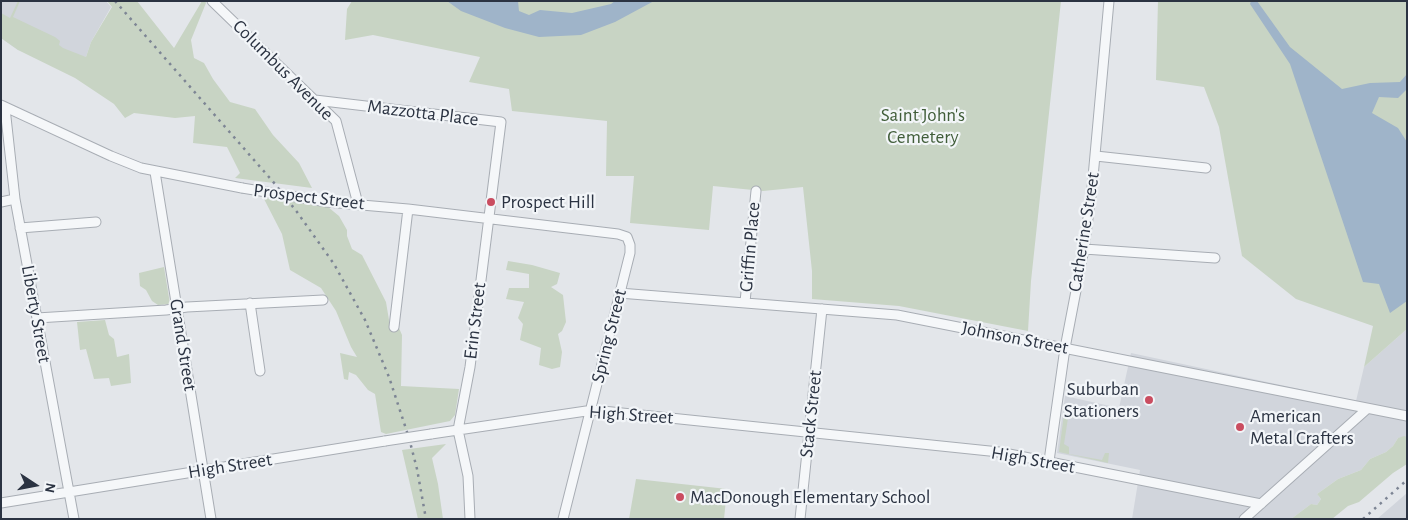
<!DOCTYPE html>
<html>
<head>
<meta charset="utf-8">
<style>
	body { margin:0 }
	#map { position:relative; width:1408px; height:520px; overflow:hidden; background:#e3e6ea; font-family:"Alegreya Sans",sans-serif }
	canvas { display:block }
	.frame { position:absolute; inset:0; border:2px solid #2b3342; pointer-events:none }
	.north { position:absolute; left:10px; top:460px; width:50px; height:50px; -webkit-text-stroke:4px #f2f5f8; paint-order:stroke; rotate:101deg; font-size:14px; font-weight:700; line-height:20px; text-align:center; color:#2b3342 }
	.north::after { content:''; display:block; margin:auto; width:18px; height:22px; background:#2b3342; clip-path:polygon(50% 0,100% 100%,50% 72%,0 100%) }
</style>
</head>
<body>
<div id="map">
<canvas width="1408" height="520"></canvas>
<div class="frame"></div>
<div class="north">N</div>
</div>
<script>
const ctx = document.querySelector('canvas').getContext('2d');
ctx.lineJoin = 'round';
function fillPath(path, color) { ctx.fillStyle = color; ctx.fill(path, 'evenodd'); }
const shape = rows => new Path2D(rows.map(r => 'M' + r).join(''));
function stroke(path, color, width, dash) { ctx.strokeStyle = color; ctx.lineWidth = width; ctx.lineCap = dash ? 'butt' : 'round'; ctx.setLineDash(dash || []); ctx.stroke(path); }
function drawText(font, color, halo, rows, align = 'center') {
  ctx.font = font + ' "Alegreya Sans",sans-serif'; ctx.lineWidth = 4.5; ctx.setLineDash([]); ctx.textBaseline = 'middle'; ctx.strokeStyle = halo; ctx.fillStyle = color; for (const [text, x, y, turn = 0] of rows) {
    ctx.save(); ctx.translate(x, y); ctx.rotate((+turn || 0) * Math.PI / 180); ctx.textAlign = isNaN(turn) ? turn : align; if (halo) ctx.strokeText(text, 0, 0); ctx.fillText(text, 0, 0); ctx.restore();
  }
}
fillPath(shape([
	[1,1,106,1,111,7,91,42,86,57,18,50,1,38],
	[1407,329,1407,437,1398,438,1393,446,1386,452,1370,459,1361,470,1338,479,1317,494,1321,499,1317,505,1311,504,1291,519,1132,519,1140,470,1057,453,1065,396,1119,408,1131,353,1356,401,1364,367],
	[1407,493,1407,519,1377,519]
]), '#d1d5dc');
fillPath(shape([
	[18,1,20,1,13,17,55,37,60,41,59,45,63,48,86,57,91,42,112,7,107,1,137,1,174,48,202,1,205,1,206,3,191,40,194,58,204,63,213,79,230,102,255,109,273,135,299,163,312,188,235,178,240,173,227,147,193,143,195,116,175,118,134,113,125,118,114,104,75,78,18,50,1,38,1,13,10,18],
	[352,1,1061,1,1031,281,1028,331,899,306,812,299,812,271,803,187,763,191,713,186,709,230,630,223,634,176,606,176,607,121,512,111,509,89,469,82,480,57,373,35,345,40,347,9],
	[1158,1,1407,1,1407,329,1364,367,1373,326,1296,299,1242,256,1219,127,1204,87,1156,80],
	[263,197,328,207,339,216,347,230,347,236,352,249,362,255,386,302,390,326,399,328,402,335,401,386,459,389,455,415,450,421,386,434,381,432,375,394,368,390,356,375,349,372,348,380,344,379,340,353,357,357,351,347,336,311,321,288,290,270,282,234],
	[508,261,532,265,560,273,557,284,551,287,563,295,566,322,562,331,558,334,562,352,560,367,552,369,539,365,541,348,520,340,523,324,518,318,524,302,506,299,509,288,529,288,529,274,506,270],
	[164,267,170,304,158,305,152,301,146,290,140,286,139,273],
	[105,320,109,335,114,339,117,357,129,354,131,383,111,386,109,378,94,379,86,349,80,350,77,322],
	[1064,414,1074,415,1073,418,1068,418,1064,444,1069,447,1069,454,1102,460,1105,453,1109,453,1108,463,1059,452],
	[1404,436,1407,437,1407,464,1393,473,1359,502,1348,506,1332,519,1291,519,1311,504,1317,505,1321,499,1317,494,1338,479,1361,470,1370,459,1386,452,1393,446,1398,438],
	[446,444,432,458,438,484,443,519,418,519,402,450],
	[636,479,727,489,724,519,629,519]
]), '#c8d4c4');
fillPath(shape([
	[447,1,518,1,519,11,529,15,540,10,572,13,611,4,615,1,654,1,615,22,581,35,539,37,505,28,461,11],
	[1251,1,1257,1,1290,47,1342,89,1370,83,1400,82,1407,74,1407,89,1398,98,1379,97,1372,113,1398,128,1407,142,1407,301,1390,313,1379,284,1363,282,1290,64,1250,4]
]), '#9fb4c9');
const minor = shape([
	[212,1,336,121,358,204],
	[315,100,501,122,470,367,458,430,468,476,470,519],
	[1,105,111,156,141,168,242,188],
	[5,108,15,199,74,519],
	[1096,156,1206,168],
	[155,172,211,519],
	[1,202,15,199],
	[327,202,408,209,618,234,627,237,630,245,630,253,563,519],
	[20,228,96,222],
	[1084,249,1215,258],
	[619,293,897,315,1407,416],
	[745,302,756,191],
	[250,303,260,371],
	[37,318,166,310,187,307,323,300],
	[394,327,408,209],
	[431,434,593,410,999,452,1261,504],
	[1049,461,1065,348,1084,249,1092,188,1109,1],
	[1,503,385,441],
	[800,519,822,309],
	[1244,519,1367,409]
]);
stroke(minor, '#a8adb4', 11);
stroke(minor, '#f5f7f9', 9);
stroke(shape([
	[115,1,275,184,297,212,334,264,365,320,389,377,409,438,417,469,426,519],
	[1363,519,1407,480]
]), '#7d8594', 2.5, [2.5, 5]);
const minorBridge = shape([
	[242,188,327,202],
	[385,441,431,434]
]);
stroke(minorBridge, '#a8adb4', 11, []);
stroke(minorBridge, '#f5f7f9', 9);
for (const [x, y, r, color] of [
	[491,202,5,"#ca4d60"],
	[1149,400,5,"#ca4d60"],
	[1240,427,5,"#ca4d60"],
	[680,497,5,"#ca4d60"]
]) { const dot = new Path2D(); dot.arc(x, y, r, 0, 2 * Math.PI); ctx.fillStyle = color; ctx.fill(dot); stroke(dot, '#f2f5f8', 2); }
drawText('19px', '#2b3342', '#f2f5f8', [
	["Columbus Avenue",283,70,45],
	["Mazzotta Place",423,113,7],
	["Prospect Street",309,197,7],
	["Catherine Street",1084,232,-81],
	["Griffin Place",750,247,-85],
	["Liberty Street",36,314,80],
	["Erin Street",475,321,-83],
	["Spring Street",609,336,-76],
	["Johnson Street",1015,338,11],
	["Grand Street",183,345,81],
	["Stack Street",811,414,-84],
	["High Street",631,415,4],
	["High Street",1033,460,10],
	["High Street",230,466,-9]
]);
drawText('19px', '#405d39', '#f2f5f8', [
	["Saint John's",923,115],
	["Cemetery",923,137]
]);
drawText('19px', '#2b3342', '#f2f5f8', [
	["Prospect Hill",501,202],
	["Suburban",1139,389,"right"],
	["Stationers",1139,411,"right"],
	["American",1250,416],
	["Metal Crafters",1250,438],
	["MacDonough Elementary School",690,497]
], 'left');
</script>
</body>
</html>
